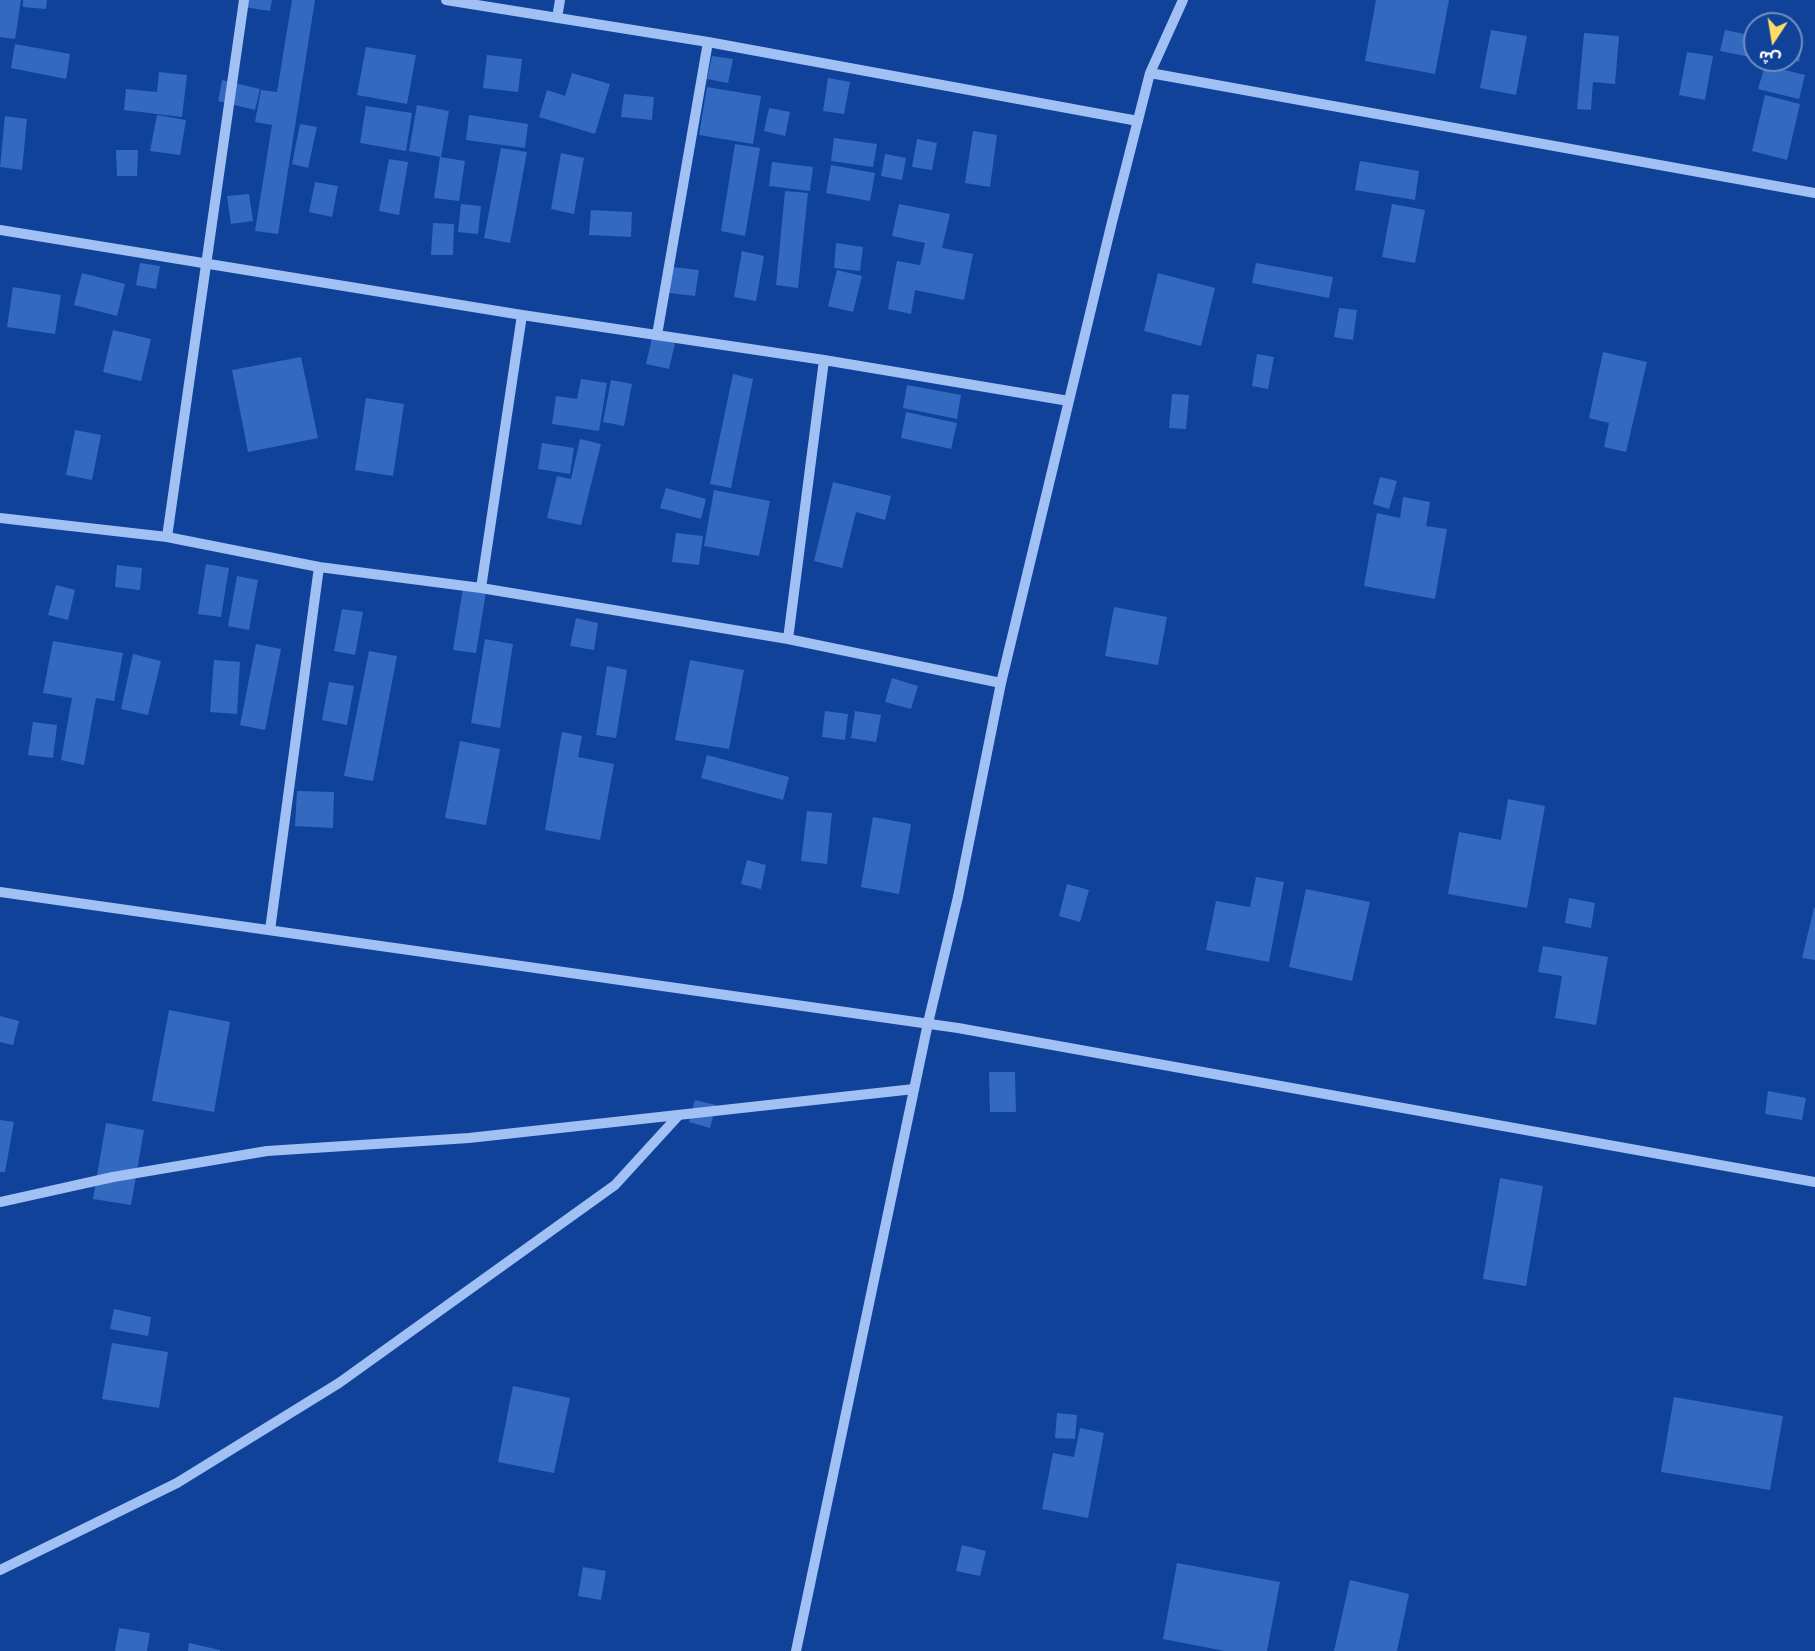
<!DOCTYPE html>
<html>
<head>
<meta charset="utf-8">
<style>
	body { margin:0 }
	#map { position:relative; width:1815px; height:1651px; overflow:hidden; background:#10429a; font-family:Jost,"Noto Sans Arabic",sans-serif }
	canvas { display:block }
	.north { position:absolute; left:1743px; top:12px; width:60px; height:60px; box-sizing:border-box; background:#10429a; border:2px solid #708ec2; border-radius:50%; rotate:192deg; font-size:16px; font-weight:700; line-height:24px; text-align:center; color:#fff }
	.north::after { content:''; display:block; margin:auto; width:21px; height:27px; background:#ffdd65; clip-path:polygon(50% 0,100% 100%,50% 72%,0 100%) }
</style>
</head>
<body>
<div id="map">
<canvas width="1815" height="1651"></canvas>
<div class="north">ش</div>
</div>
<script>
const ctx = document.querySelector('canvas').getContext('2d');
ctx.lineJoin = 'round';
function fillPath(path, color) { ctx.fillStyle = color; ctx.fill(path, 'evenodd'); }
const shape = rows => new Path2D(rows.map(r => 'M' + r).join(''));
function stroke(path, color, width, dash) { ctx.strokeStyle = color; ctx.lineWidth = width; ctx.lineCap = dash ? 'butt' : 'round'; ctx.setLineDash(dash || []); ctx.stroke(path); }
fillPath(shape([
	[0,0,21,0,15,39,0,37],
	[23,0,47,0,46,9,23,7],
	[245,0,272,0,270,11,244,7],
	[292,0,315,0,278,234,255,231,272,125,255,122,261,90,277,92],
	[1376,0,1449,0,1435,74,1365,61],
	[1491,30,1527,36,1516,95,1480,88],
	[1725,30,1755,36,1755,58,1720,51],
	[1584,33,1619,36,1615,84,1593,82,1591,110,1577,109],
	[1791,42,1802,44,1799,62,1791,60],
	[15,44,70,54,66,79,11,68],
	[366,47,416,55,407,104,357,95],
	[1687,52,1713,56,1705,100,1679,95],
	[487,55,522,59,518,92,483,88],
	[712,56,733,59,728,83,707,79],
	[1765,65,1805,75,1799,99,1758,89],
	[159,72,187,75,182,117,124,110,126,89,157,92],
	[572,73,610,84,595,134,539,117,547,90,565,96],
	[828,78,850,82,844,114,823,111],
	[222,80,260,89,255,110,218,101],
	[707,87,761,96,753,144,699,135],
	[624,94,654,97,652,120,621,117],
	[1765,95,1800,104,1787,160,1752,151],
	[417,105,449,111,441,157,409,151],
	[366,106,412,113,406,151,360,143],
	[769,108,790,112,785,136,764,131],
	[157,115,186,120,180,155,150,151],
	[469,115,528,124,525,148,466,140],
	[5,116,27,119,22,170,0,167],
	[300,124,317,127,308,168,292,164],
	[973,131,997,135,990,187,965,183],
	[834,138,877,144,873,167,831,161],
	[917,139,937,143,932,170,912,167],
	[735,144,760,148,745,236,721,231],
	[501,148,527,152,510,243,484,238],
	[116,150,138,150,137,176,117,176],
	[561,153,584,158,574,214,551,209],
	[885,154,906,158,902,180,881,176],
	[440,157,465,161,459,201,434,198],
	[389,159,408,162,399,215,379,211],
	[1360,161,1419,171,1415,200,1355,190],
	[772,162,813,167,810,191,769,186],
	[831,165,875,173,870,201,826,193],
	[315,182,338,186,332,217,309,212],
	[785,191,808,193,798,288,776,285],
	[249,194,253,221,231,224,227,196],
	[461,204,481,206,478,234,458,232],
	[899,204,950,214,942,248,973,254,964,300,915,290,911,314,888,309,897,261,920,265,925,243,892,236],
	[1392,204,1425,210,1415,263,1382,257],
	[591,210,632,212,631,237,589,235],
	[433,223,454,224,453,255,431,255],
	[836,243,863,247,860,271,834,268],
	[742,251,764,256,756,301,734,297],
	[140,263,160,266,156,289,136,285],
	[1256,263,1333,277,1329,298,1252,283],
	[672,267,699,270,695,296,669,293],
	[837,270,862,276,853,312,828,306],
	[82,273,125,284,117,316,74,305],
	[1158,273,1215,288,1201,346,1144,331],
	[13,287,61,295,55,334,7,327],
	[1339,308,1357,310,1353,340,1334,337],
	[113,330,151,339,141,381,103,372],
	[652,338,675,343,669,369,646,364],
	[1603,352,1647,362,1626,452,1604,447,1609,423,1589,418],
	[1257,354,1274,357,1268,389,1252,386],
	[301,357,318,438,248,452,232,370],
	[733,374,753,379,731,488,710,484],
	[581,379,607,383,599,431,552,424,556,396,577,399],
	[611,380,632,384,624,426,603,422],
	[907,385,961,395,957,419,903,408],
	[1172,394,1189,395,1186,429,1169,428],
	[366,398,404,404,393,476,355,470],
	[906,412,957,423,951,449,901,438],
	[75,430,101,435,92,480,66,475],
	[580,439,601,444,581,525,547,518,557,476,571,479],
	[542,443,574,448,570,474,538,469],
	[1380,477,1397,481,1389,509,1373,504],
	[833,482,891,496,885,520,856,512,842,568,814,561],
	[666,488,706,499,701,519,660,508],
	[714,490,770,501,759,556,704,546],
	[1403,497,1430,502,1426,526,1447,529,1435,599,1364,586,1377,513,1400,518],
	[676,533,703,536,699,565,672,562],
	[206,564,229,568,221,617,198,614],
	[117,565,142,568,140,590,115,587],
	[237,576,258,580,249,630,228,626],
	[56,585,75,590,68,620,48,615],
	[463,588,486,592,476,653,453,650],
	[1114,607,1167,617,1158,665,1105,656],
	[342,609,363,612,355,655,334,651],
	[576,618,598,623,594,650,570,646],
	[485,639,513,644,500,728,471,723],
	[53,641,123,653,114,701,96,698,84,765,61,760,72,698,43,693],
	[256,644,281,649,265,730,240,725],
	[369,651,397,656,373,781,344,776],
	[133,654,161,661,148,715,121,709],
	[214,660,240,662,237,714,210,712],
	[690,660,744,670,729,749,675,740],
	[607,666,627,670,616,738,596,735],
	[892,678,918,686,911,709,885,702],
	[329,682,354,686,347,725,322,720],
	[825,711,848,714,845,740,822,737],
	[855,711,881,715,876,742,851,738],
	[33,722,57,725,53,758,28,755],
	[562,732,582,736,578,757,614,764,600,840,545,830],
	[460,741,500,749,486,825,445,818],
	[707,755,789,777,783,800,701,778],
	[297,791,334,792,333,828,295,826],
	[1508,799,1545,806,1527,908,1448,894,1459,832,1501,840],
	[807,811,832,813,827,864,801,861],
	[873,817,911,824,899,894,861,887],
	[747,860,766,865,761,889,741,884],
	[1256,877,1284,882,1269,962,1206,950,1216,901,1250,907],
	[1067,884,1089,890,1080,922,1059,916],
	[1306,889,1370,902,1352,981,1289,967],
	[1569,898,1595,903,1591,928,1565,923],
	[1814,908,1815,908,1815,960,1802,958],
	[1543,946,1608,957,1596,1025,1555,1018,1562,976,1538,972],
	[169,1010,230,1022,214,1112,152,1101],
	[0,1016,19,1021,13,1045,0,1042],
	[989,1072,1015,1072,1016,1112,990,1112],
	[1768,1091,1806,1098,1802,1120,1765,1114],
	[695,1100,716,1105,710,1128,689,1122],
	[0,1120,14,1122,5,1172,0,1172],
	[106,1123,144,1130,131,1205,93,1199],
	[1500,1178,1543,1186,1526,1286,1483,1279],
	[114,1309,151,1317,148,1336,110,1329],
	[112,1343,168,1352,159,1408,102,1399],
	[513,1386,570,1398,554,1473,498,1462],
	[1674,1397,1783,1416,1770,1490,1661,1472],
	[1057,1413,1077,1415,1075,1439,1055,1438],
	[1080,1428,1104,1433,1088,1518,1042,1509,1053,1453,1074,1457],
	[962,1545,986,1551,980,1576,956,1571],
	[1177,1563,1280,1582,1267,1651,1225,1651,1163,1639],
	[583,1567,606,1571,601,1600,578,1596],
	[1350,1580,1409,1594,1397,1651,1334,1651],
	[119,1628,150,1633,147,1651,115,1651],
	[189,1643,220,1650,220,1651,188,1651]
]), '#3469c0');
stroke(shape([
	[446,0,708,42,1138,121],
	[557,18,560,0],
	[1150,73,1815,193],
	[0,230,522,315,824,360,1069,401],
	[657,335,708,42],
	[0,518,167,537,319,567,481,588,788,639,1001,683],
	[167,537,244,0],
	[481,588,522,315],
	[788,639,824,360],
	[0,892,958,1028,1815,1182],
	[270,930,319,567],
	[0,1202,113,1177,267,1151,469,1138,914,1089],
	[0,1570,177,1483,339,1383,615,1185,679,1115],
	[796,1651,928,1023,958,897,1001,683,1112,222,1150,73,1183,0]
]), '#a1c1f5', 10);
</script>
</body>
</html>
